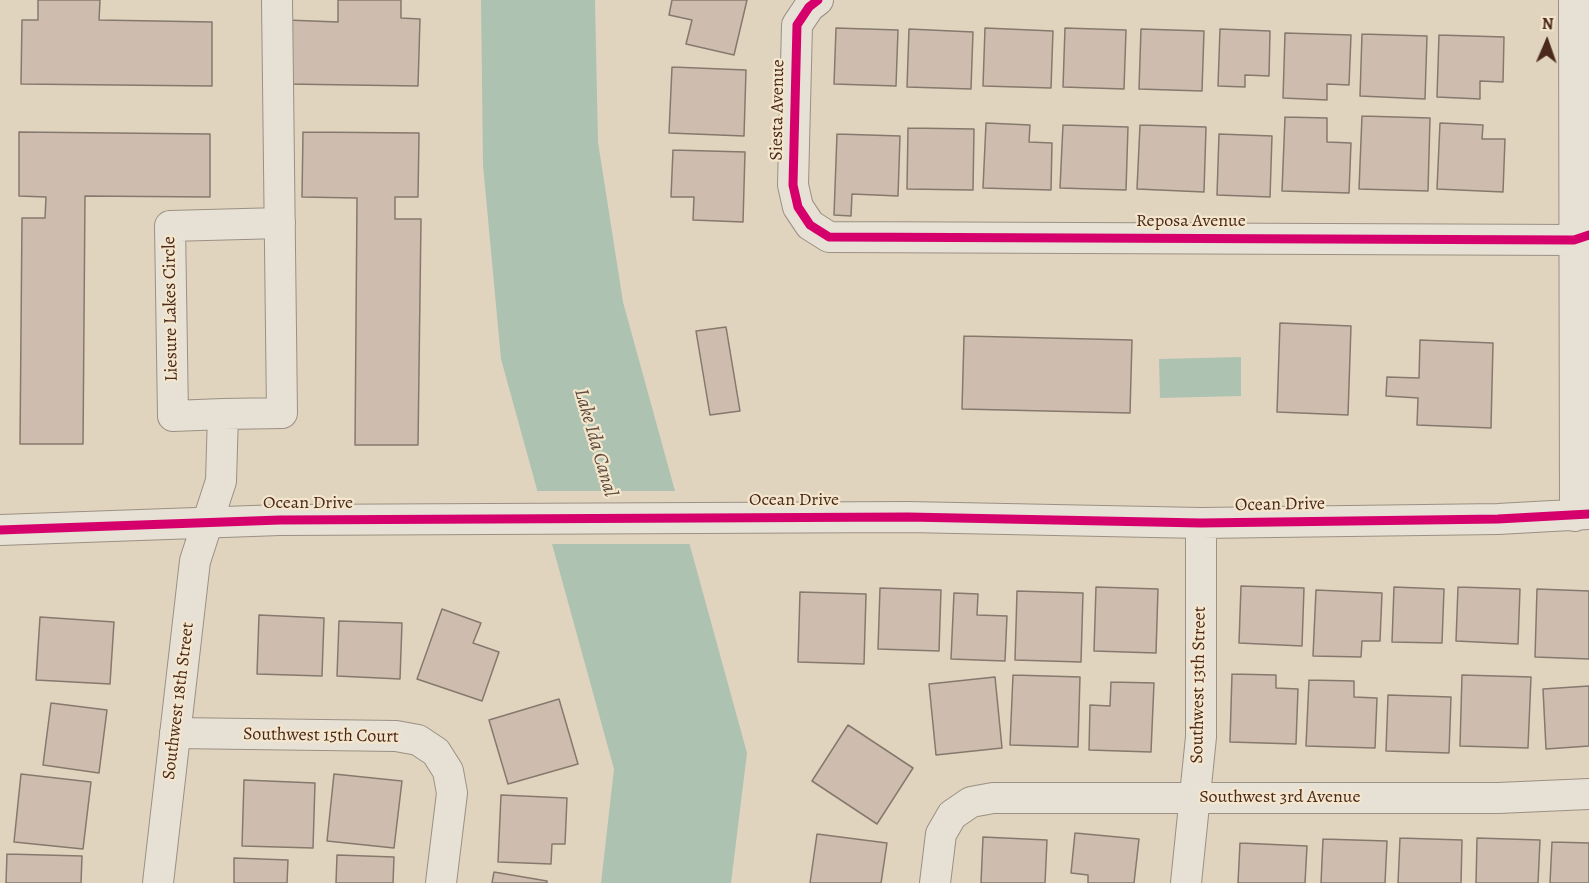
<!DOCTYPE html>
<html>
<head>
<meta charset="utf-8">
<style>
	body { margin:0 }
	#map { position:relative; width:1589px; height:883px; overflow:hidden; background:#e0d4bf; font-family:Alegreya,serif }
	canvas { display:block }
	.north { position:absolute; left:1517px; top:12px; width:60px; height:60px; -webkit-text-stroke:4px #f4e6cc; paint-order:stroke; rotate:2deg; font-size:16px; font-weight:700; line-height:24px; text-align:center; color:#4a281b }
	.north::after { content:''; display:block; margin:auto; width:21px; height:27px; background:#4a281b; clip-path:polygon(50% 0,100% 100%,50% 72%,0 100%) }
</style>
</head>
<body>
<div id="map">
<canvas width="1589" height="883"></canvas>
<div class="north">N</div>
</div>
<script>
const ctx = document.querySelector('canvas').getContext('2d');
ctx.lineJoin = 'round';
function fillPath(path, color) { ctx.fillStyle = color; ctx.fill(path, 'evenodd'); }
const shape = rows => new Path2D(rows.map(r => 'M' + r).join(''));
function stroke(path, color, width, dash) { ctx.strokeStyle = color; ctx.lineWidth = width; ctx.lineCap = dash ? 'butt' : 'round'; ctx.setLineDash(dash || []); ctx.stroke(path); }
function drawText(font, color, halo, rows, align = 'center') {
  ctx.font = font + ' Alegreya,serif'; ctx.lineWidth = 4.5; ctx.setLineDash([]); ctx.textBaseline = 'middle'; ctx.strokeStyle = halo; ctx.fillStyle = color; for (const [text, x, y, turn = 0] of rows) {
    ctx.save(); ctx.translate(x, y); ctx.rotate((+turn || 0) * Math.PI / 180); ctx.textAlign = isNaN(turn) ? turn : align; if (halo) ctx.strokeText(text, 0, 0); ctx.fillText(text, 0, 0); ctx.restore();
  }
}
fillPath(shape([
	[481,0,595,0,598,142,623,302,747,753,731,883,601,883,614,769,501,359,483,165],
	[1241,357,1241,396,1160,398,1159,359]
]), '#aec2b1');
fillPath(shape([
	[535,491,679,491,693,544,549,544]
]), '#e0d4bf');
const building = shape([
	[38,0,100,0,99,20,212,22,212,86,21,84,22,20,38,20,38,0],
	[338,0,401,0,401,18,420,19,418,86,286,84,287,20,338,22,338,0],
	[672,0,747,0,734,55,686,44,692,20,669,15,672,0],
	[836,28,898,30,896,86,834,84,836,28],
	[985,28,1053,31,1051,88,983,86,985,28],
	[1065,28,1126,30,1124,89,1063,87,1065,28],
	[909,29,973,32,971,89,907,87,909,29],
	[1141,29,1204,31,1202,91,1139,89,1141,29],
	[1220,29,1270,31,1269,76,1245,75,1245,87,1218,86,1220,29],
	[1285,33,1351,35,1349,85,1327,84,1327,100,1283,98,1285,33],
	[1362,34,1427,36,1425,99,1360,96,1362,34],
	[1439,35,1504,37,1503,82,1480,81,1480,99,1437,97,1439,35],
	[672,67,746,70,744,136,669,133,672,67],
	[1362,116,1430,118,1428,191,1359,189,1362,116],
	[1285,117,1327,118,1327,142,1351,143,1349,193,1282,191,1285,117],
	[986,123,1030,125,1029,142,1052,143,1051,190,983,188,986,123],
	[1440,123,1483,125,1482,139,1505,139,1503,192,1437,189,1440,123],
	[1063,125,1128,127,1126,190,1060,188,1063,125],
	[1140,125,1206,127,1204,192,1137,189,1140,125],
	[908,128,974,129,973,190,907,189,908,128],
	[19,132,210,134,210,197,85,196,83,444,20,444,22,218,45,218,46,197,19,196,19,132],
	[303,132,419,133,418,197,395,197,395,219,421,219,418,445,355,445,357,198,302,197,303,132],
	[837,134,900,136,898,196,852,194,851,216,834,215,837,134],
	[1219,134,1272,136,1270,197,1217,195,1219,134],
	[673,150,745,152,743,222,693,220,694,197,671,197,673,150],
	[1280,323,1351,326,1348,415,1277,412,1280,323],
	[726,327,740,411,710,415,696,331,726,327],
	[964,336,1132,340,1130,413,962,409,964,336],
	[1420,340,1493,343,1491,428,1417,425,1418,398,1386,396,1387,377,1419,378,1420,340],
	[1241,586,1304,588,1302,646,1239,643,1241,586],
	[1096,587,1158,589,1156,653,1094,651,1096,587],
	[1394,587,1444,589,1442,643,1392,642,1394,587],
	[1458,587,1520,589,1518,644,1456,641,1458,587],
	[880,588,941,590,939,651,878,649,880,588],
	[1537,589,1589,591,1589,659,1535,657,1537,589],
	[1316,590,1382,593,1380,641,1362,641,1361,657,1313,656,1316,590],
	[1017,591,1083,593,1081,662,1015,660,1017,591],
	[800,592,866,594,864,664,798,662,800,592],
	[954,593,978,594,977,615,1007,616,1005,661,951,659,954,593],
	[442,609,481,623,473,643,499,652,482,701,417,679,442,609],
	[259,615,324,618,322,676,257,674,259,615],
	[40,617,114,622,110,684,36,680,40,617],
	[339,621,402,623,400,679,337,676,339,621],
	[1232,674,1276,675,1276,688,1298,689,1296,744,1230,742,1232,674],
	[1013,675,1080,677,1078,747,1010,745,1013,675],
	[1462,675,1531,677,1528,748,1460,746,1462,675],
	[995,677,1002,748,936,755,929,684,995,677],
	[1309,680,1354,681,1354,697,1377,698,1375,748,1306,746,1309,680],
	[1111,682,1154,683,1151,752,1089,750,1090,705,1110,706,1111,682],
	[1589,686,1589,746,1546,749,1543,689,1589,686],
	[1388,695,1451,697,1449,753,1386,751,1388,695],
	[559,699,578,764,508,784,489,720,559,699],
	[51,703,107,710,99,773,43,765,51,703],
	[848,725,913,768,877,824,812,781,848,725],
	[21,774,91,782,83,849,14,842,21,774],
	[334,774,402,781,394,848,327,841,334,774],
	[244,780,315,783,313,848,242,846,244,780],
	[501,795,567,798,565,844,552,844,551,864,498,862,501,795],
	[1075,833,1139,839,1134,883,1088,883,1088,875,1071,873,1075,833],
	[817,834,887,843,881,883,810,883,817,834],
	[983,837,1047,840,1045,883,981,883,983,837],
	[1400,838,1462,840,1461,883,1398,883,1400,838],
	[1477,838,1540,840,1538,883,1476,883,1477,838],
	[1323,839,1387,841,1385,883,1321,883,1323,839],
	[1552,842,1589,843,1589,883,1550,883,1552,842],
	[1240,843,1307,846,1305,883,1238,883,1240,843],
	[7,854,82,856,81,883,6,883,7,854],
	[337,855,394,857,393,883,336,883,337,855],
	[234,858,288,860,287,883,234,883,234,858],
	[494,872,547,881,547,883,492,883,494,872]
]);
fillPath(building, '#cebdaf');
stroke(building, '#85796d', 1.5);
const minor = shape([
	[818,0,809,7,797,25,793,185,798,207,810,225,829,237,1574,240,1589,235],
	[1574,0,1575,516],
	[223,414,173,416,170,226,280,223],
	[0,530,280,520,908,517,1201,523,1498,519,1589,514],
	[175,733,396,736,418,740,436,752,448,771,452,793,441,883],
	[158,883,195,561,221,481,223,414,282,413,277,0],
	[935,883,941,834,952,815,971,802,993,798,1498,798,1589,794],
	[1186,883,1201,737,1201,523]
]);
stroke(minor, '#9b9082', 32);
stroke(minor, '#e6e0d5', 30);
stroke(shape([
	[818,0,809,7,797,25,793,185,798,207,810,225,829,237,1574,240,1589,235],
	[0,530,280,520,908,517,1201,523,1498,519,1589,514]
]), '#d6006c', 9);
drawText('18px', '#4a281b', '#f4e6cc', [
	["Siesta Avenue",778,110,-89],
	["Reposa Avenue",1191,222],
	["Liesure Lakes Circle",171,309,-91],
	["Ocean Drive",794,501],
	["Ocean Drive",308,504],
	["Ocean Drive",1280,505,-1],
	["Southwest 13th Street",1199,685,-89],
	["Southwest 18th Street",179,701,-83],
	["Southwest 15th Court",321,736,1],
	["Southwest 3rd Avenue",1280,798]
]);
drawText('italic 20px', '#5e4c3f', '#f4e6cc', [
	["Lake Ida Canal",595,443,74]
]);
</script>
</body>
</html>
